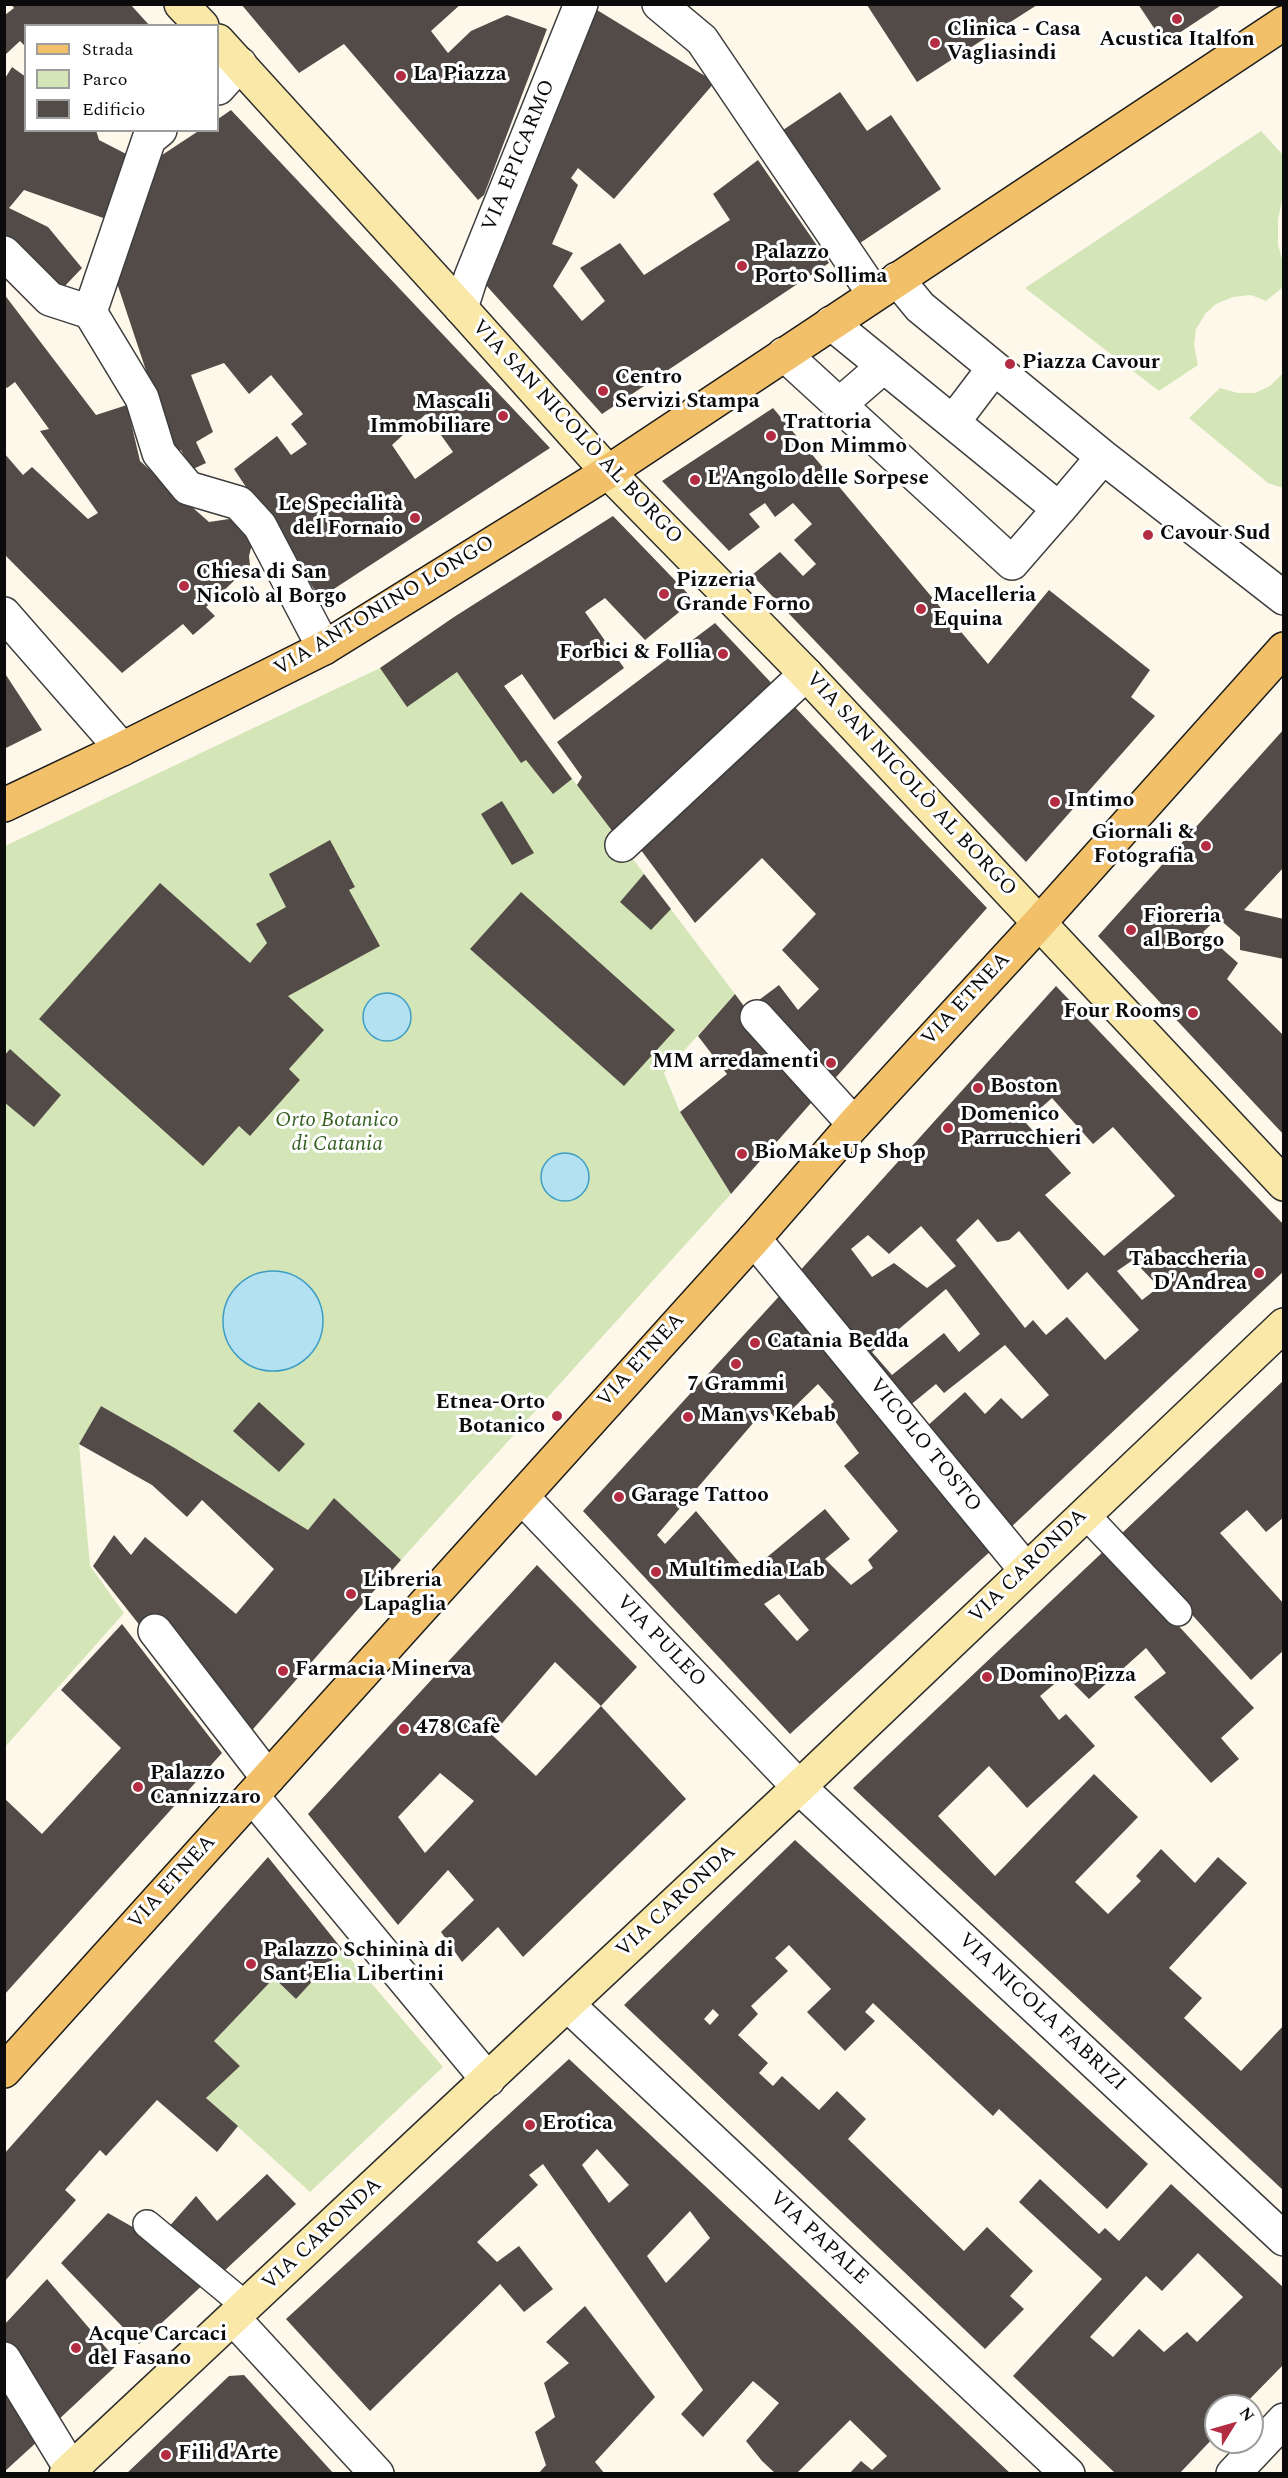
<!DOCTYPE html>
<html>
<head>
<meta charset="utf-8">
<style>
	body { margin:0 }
	#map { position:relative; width:1288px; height:2478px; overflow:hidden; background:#fef8eb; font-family:Spectral,serif }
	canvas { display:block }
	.frame { position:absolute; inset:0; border:6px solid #0b0b0b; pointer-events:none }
	.legend { position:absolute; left:24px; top:24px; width:195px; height:108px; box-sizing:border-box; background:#fff; border:2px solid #9d9d9d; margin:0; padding:8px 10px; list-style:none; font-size:18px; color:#0b0b0b }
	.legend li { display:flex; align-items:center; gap:12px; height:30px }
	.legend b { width:30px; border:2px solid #9d9d9d }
	.north { position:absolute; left:1204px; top:2394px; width:60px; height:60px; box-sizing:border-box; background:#fff; border:2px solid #9d9d9d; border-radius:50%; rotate:53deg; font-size:16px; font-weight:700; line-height:24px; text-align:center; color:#0b0b0b }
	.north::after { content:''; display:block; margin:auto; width:21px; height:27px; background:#b32c41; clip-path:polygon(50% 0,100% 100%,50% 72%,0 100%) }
</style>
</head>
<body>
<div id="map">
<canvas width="1288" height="2478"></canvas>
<div class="frame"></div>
<ul class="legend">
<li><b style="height:8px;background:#f1c068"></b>Strada</li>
<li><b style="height:16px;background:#d4e6b7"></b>Parco</li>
<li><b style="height:16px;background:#534b48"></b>Edificio</li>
</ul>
<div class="north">N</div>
</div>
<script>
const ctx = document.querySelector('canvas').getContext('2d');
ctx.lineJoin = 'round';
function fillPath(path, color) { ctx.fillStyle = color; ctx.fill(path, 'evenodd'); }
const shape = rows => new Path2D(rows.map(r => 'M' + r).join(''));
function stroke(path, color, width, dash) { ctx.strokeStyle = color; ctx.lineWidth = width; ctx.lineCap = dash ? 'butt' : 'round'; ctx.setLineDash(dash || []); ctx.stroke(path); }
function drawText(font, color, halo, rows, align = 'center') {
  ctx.font = font + ' Spectral,serif'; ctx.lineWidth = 6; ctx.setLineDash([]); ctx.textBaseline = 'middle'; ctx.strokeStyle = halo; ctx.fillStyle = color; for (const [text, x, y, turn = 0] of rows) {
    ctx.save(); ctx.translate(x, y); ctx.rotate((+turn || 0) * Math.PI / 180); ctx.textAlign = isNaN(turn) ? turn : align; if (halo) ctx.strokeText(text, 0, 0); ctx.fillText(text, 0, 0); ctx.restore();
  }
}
fillPath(shape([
	[1261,131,1283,155,1283,196,1278,219,1278,245,1283,263,1283,287,1266,301,1251,295,1233,297,1216,304,1206,313,1196,329,1194,345,1198,365,1159,391,1025,288],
	[1283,373,1283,488,1268,483,1189,418,1220,388,1238,393,1255,393,1270,386],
	[454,617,546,744,735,994,664,1073,680,1112,731,1194,401,1560,334,1498,308,1530,173,1447,101,1406,79,1444,90,1566,124,1613,5,1747,5,846,380,668],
	[342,1949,443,2067,310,2192,206,2098,240,2066,214,2041,274,1978,296,1999]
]), '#d4e6b7');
const water = shape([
	'363 1017a24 24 0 1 1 48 0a24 24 0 1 1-48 0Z',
	'541 1177a24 24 0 1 1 48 0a24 24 0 1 1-48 0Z',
	'223 1321a50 50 0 1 1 100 0a50 50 0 1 1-100 0Z'
]);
fillPath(water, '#b3e1f2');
stroke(water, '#3e9ec5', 1.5);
fillPath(shape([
	[11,4,130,4,150,26,26,26,26,47,20,41,5,55,5,15,14,8],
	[241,4,461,4,431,31,448,53,471,31,507,15,547,29,484,195,478,200,344,44,299,73],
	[1138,4,1223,4,1164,43],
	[867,5,1037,5,917,82],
	[597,10,715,82,614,199,578,168,571,178,578,185,552,244,573,253,553,286,582,321,605,301,580,268,620,243,644,275,730,220,713,194,758,160,829,263,602,414,485,284],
	[12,67,26,77,26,130,96,130,99,140,132,157,109,220,24,190,9,208,48,227,82,268,62,289,4,239,4,80],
	[840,92,867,131,891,115,941,189,860,243,783,130],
	[231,110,550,448,320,598,234,469,277,436,291,455,307,444,291,424,303,414,271,375,249,394,224,363,191,375,213,432,196,442,206,463,191,470,181,450,173,452,117,283,162,155,200,130,218,130,218,119],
	[426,414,453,452,415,479,392,445],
	[4,294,96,415,127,405,140,461,209,522,229,519,241,524,252,544,249,556,250,566,206,607,215,616,193,635,183,624,122,673,4,554,4,453,23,475,32,467,88,519,98,513,40,431,49,429,15,382,7,388,4,385],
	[773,408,988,664,1049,590,1150,670,1131,697,1155,716,1026,862,752,575,780,552,803,576,816,564,794,540,812,524,793,503,775,517,765,503,749,514,760,527,729,551,662,481],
	[613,516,694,600,645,640,605,598,585,612,624,668,554,720,522,674,504,686,572,779,553,794,526,760,521,763,457,672,407,707,380,668,454,617],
	[715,623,777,689,616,836,577,785,582,777,557,742],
	[4,672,42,730,4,749],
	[791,703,987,908,830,1084,755,1003,779,985,798,1010,819,989,782,950,816,914,762,858,695,923,638,846],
	[1284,729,1284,867,1244,910,1284,919,1284,959,1240,950,1240,937,1218,918,1203,932,1238,963,1227,979,1284,1036,1284,1135,1098,936],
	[502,801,534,853,512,865,481,814],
	[330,840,355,887,349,890,380,946,288,996,324,1030,289,1069,300,1080,250,1136,239,1126,203,1166,39,1019,160,883,250,963,267,943,256,924,286,907,269,874],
	[644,874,671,909,651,930,620,902],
	[521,892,675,1030,624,1086,470,949],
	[1056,986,1284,1225,1284,1271,1009,1529,925,1428,965,1392,985,1414,1001,1398,1022,1419,1049,1395,1005,1345,944,1393,936,1384,908,1407,797,1274],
	[1052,1098,1093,1144,1113,1127,1175,1196,1104,1256,1045,1195,1071,1173,1025,1122],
	[978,1219,997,1242,1009,1240,1019,1231,1068,1290,1087,1272,1139,1330,1105,1360,1067,1317,1046,1335,1033,1320,1025,1328,956,1240],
	[921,1226,956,1266,927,1288,894,1263,872,1277,851,1249,868,1235,889,1254],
	[1133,1260,1159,1287,1142,1300,1117,1271],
	[946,1289,980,1334,959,1352,944,1333,892,1375,872,1352],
	[735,994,769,1040,818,1095,731,1194,680,1112,727,1074,698,1036],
	[10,1049,61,1095,34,1127,4,1102,4,1056],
	[783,1292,994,1548,790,1734,583,1511],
	[818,1384,834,1402,825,1408,859,1453,844,1466,898,1531,868,1560,873,1568,851,1585,825,1559,850,1539,825,1509,748,1573,696,1511,665,1544,657,1535,766,1408,779,1422],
	[779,1594,809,1630,797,1641,764,1604],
	[1284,1380,1284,1517,1266,1532,1247,1510,1220,1533,1284,1604,1284,1650,1251,1680,1120,1535],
	[259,1402,305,1444,279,1472,233,1431],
	[101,1406,173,1447,308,1530,334,1498,401,1560,247,1736,158,1614,141,1627,93,1566,114,1535,131,1555,145,1537,236,1614,274,1569,202,1500,187,1517,152,1485,79,1444],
	[1107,1548,1254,1708,1221,1738,1239,1759,1211,1783,1134,1697,1166,1673,1146,1648,1089,1699,1065,1675,1040,1696,1059,1720,1066,1714,1095,1746,1027,1808,989,1766,938,1816,995,1876,1094,1774,1138,1817,1075,1882,1108,1914,1141,1881,1136,1876,1161,1849,1195,1883,1218,1857,1247,1883,1169,1968,1202,1998,1184,2018,1241,2071,1284,2025,1284,2191,853,1788],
	[537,1565,637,1667,601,1706,555,1662,492,1735,536,1776,601,1706,686,1799,523,1957,498,1927,462,1962,441,1932,474,1900,448,1870,398,1925,308,1814],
	[440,1773,474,1801,425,1853,398,1817],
	[122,1624,222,1753,4,1995,4,1798,42,1834,121,1748,61,1690],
	[795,1840,1148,2164,1107,2209,999,2109,993,2116,873,2003,865,2012,875,2021,845,2051,807,2012,831,1989,789,1945,775,1958,788,1971,751,2006,758,2014,738,2035,768,2063,759,2073,773,2086,782,2076,819,2110,837,2091,866,2119,848,2139,964,2251,987,2227,1033,2271,1010,2296,1024,2309,985,2349,624,2005],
	[713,2009,719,2015,710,2025,704,2019],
	[268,1857,342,1949,296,1999,274,1978,214,2041,240,2066,206,2098,238,2126,217,2152,157,2100,106,2156,100,2150,65,2190,76,2200,4,2282,4,2154],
	[569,2059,764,2241,1011,2474,849,2474,861,2461,872,2470,887,2456,850,2420,796,2474,776,2474,762,2461,746,2441,779,2403,753,2381,703,2437,681,2414,703,2390,543,2164,529,2175,538,2185,477,2242,497,2262,519,2246,553,2289,524,2312,500,2284,370,2411,286,2319],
	[597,2149,629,2185,609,2203,582,2165],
	[690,2211,710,2238,666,2283,647,2256],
	[267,2174,296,2204,222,2273,167,2229,196,2196,217,2221],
	[1040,2179,1099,2234,1105,2228,1119,2241,1171,2184,1284,2288,1284,2364,1243,2406,1216,2406,1216,2435,1179,2474,1116,2474,1013,2376,1102,2279,1019,2202],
	[1198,2253,1243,2297,1197,2342,1187,2332,1164,2352,1139,2329,1113,2357,1090,2337,1146,2276,1162,2291],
	[108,2213,152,2238,207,2281,139,2344,61,2263],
	[47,2279,119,2363,56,2422,4,2339,4,2325],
	[585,2306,655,2397,595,2462,605,2474,538,2474,546,2465,535,2432,555,2417,544,2383,569,2363,546,2342],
	[244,2375,334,2474,126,2474,229,2376],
	[4,2381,39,2440,4,2472]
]), '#534b48');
const service = shape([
	[1085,1514,1178,1612],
	[147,2224,246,2306]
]);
const pedestrian = shape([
	[4,253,50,299,90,312],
	[622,845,806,674],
	[757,1017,854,1124],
	[754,1239,1026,1570],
	[4,2359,71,2469]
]);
const minor = shape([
	[659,4,702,40,874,294],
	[218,88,240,64],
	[160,130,149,139,90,312,142,398,159,453,188,488,239,503,260,526,324,648],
	[897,279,920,307,1103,457,1284,598],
	[461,308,471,277,581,4],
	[784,354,1012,563,1059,509,831,323],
	[839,405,884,366],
	[953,422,994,368],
	[1059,509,1103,457],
	[4,614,122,749],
	[522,1497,799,1787,1284,2239],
	[155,1631,268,1778],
	[252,1796,488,2080],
	[233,2318,377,2474],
	[1233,2474,1284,2420]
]);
const tertiary = shape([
	[568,2005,1068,2474]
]);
const secondary = shape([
	[181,4,202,26],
	[218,41,461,308,608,472,806,674,1284,1184],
	[66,2474,799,1787,1284,1325]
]);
const primary = shape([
	[4,805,122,749,324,648,608,472,1284,23],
	[4,2071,754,1239,854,1124,1040,922,1284,649]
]);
stroke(service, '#3e3e3e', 30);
stroke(pedestrian, '#3e3e3e', 36);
stroke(minor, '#3e3e3e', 36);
stroke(tertiary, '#3e3e3e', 36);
stroke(secondary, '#2d2d2d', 36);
stroke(primary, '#1c1c1c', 36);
stroke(service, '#fff', 27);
stroke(pedestrian, '#fff', 33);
stroke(minor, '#fff', 33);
stroke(tertiary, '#fff', 33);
stroke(secondary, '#fae8a9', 33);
stroke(primary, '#f1c068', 33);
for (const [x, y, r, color] of [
	[1177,19,6,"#b32c41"],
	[935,43,6,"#b32c41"],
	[401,76,6,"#b32c41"],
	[742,266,6,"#b32c41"],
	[1010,364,6,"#b32c41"],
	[603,391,6,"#b32c41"],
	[503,416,6,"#b32c41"],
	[771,436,6,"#b32c41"],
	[695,480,6,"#b32c41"],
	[415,518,6,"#b32c41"],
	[1148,535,6,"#b32c41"],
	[184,586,6,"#b32c41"],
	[664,594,6,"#b32c41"],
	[921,609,6,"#b32c41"],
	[723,654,6,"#b32c41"],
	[1055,802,6,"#b32c41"],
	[1206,846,6,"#b32c41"],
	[1131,930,6,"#b32c41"],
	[1193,1013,6,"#b32c41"],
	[831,1063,6,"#b32c41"],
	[978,1088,6,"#b32c41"],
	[948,1128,6,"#b32c41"],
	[742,1154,6,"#b32c41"],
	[1259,1273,6,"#b32c41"],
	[755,1343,6,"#b32c41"],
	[736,1364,6,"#b32c41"],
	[557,1416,6,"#b32c41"],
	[688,1417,6,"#b32c41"],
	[619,1497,6,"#b32c41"],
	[656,1572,6,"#b32c41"],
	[351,1594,6,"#b32c41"],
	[283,1671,6,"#b32c41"],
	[987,1677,6,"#b32c41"],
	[404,1729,6,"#b32c41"],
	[138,1787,6,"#b32c41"],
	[251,1964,6,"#b32c41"],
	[530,2125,6,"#b32c41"],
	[76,2348,6,"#b32c41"],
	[166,2455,6,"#b32c41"]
]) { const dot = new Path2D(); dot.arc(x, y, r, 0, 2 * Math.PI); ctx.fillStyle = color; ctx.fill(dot); stroke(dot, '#fff', 2); }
drawText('bold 21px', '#0b0b0b', '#fff', [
	["Clinica - Casa",947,31],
	["Vagliasindi",947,55],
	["Acustica Italfon",1177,41,"center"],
	["La Piazza",413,76],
	["Palazzo",754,254],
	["Porto Sollima",754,278],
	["Piazza Cavour",1022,364],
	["Centro",615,379],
	["Servizi Stampa",615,403],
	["Mascali",491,404,"right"],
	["Immobiliare",491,428,"right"],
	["Trattoria",783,424],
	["Don Mimmo",783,448],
	["L'Angolo delle Sorpese",707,480],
	["Le Specialità",403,506,"right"],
	["del Fornaio",403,530,"right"],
	["Cavour Sud",1160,535],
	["Chiesa di San",196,574],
	["Nicolò al Borgo",196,598],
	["Pizzeria",676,582],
	["Grande Forno",676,606],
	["Macelleria",933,597],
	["Equina",933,621],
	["Forbici & Follia",711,654,"right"],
	["Intimo",1067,802],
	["Giornali &",1194,834,"right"],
	["Fotografia",1194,858,"right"],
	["Fioreria",1143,918],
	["al Borgo",1143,942],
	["Four Rooms",1181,1013,"right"],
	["MM arredamenti",819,1063,"right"],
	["Boston",990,1088],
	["Domenico",960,1116],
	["Parrucchieri",960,1140],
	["BioMakeUp Shop",754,1154],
	["Tabaccheria",1247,1261,"right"],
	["D'Andrea",1247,1285,"right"],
	["Catania Bedda",767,1343],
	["7 Grammi",736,1386,"center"],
	["Etnea-Orto",545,1404,"right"],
	["Botanico",545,1428,"right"],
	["Man vs Kebab",700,1417],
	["Garage Tattoo",631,1497],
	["Multimedia Lab",668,1572],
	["Libreria",363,1582],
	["Lapaglia",363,1606],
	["Farmacia Minerva",295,1671],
	["Domino Pizza",999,1677],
	["478 Cafè",416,1729],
	["Palazzo",150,1775],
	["Cannizzaro",150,1799],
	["Palazzo Schininà di",263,1952],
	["Sant'Elia Libertini",263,1976],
	["Erotica",542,2125],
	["Acque Carcaci",88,2336],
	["del Fasano",88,2360],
	["Fili d'Arte",178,2455]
], 'left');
drawText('21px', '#0b0b0b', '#fff', [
	["VIA EPICARMO",520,156,-68],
	["VIA SAN NICOLÒ AL BORGO",576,433,47],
	["VIA ANTONINO LONGO",385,607,-31],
	["VIA SAN NICOLÒ AL BORGO",910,785,47],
	["VIA ETNEA",967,1000,-47],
	["VIA ETNEA",642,1361,-48],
	["VICOLO TOSTO",924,1446,51],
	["VIA CARONDA",1029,1567,-44],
	["VIA PULEO",660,1642,46],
	["VIA ETNEA",173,1883,-48],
	["VIA CARONDA",677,1902,-43],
	["VIA NICOLA FABRIZI",1041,2013,43],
	["VIA CARONDA",323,2235,-43],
	["VIA PAPALE",818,2239,43]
]);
drawText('italic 21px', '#345f20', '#fff', [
	["Orto Botanico",337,1122],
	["di Catania",337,1146]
]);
</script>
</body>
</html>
